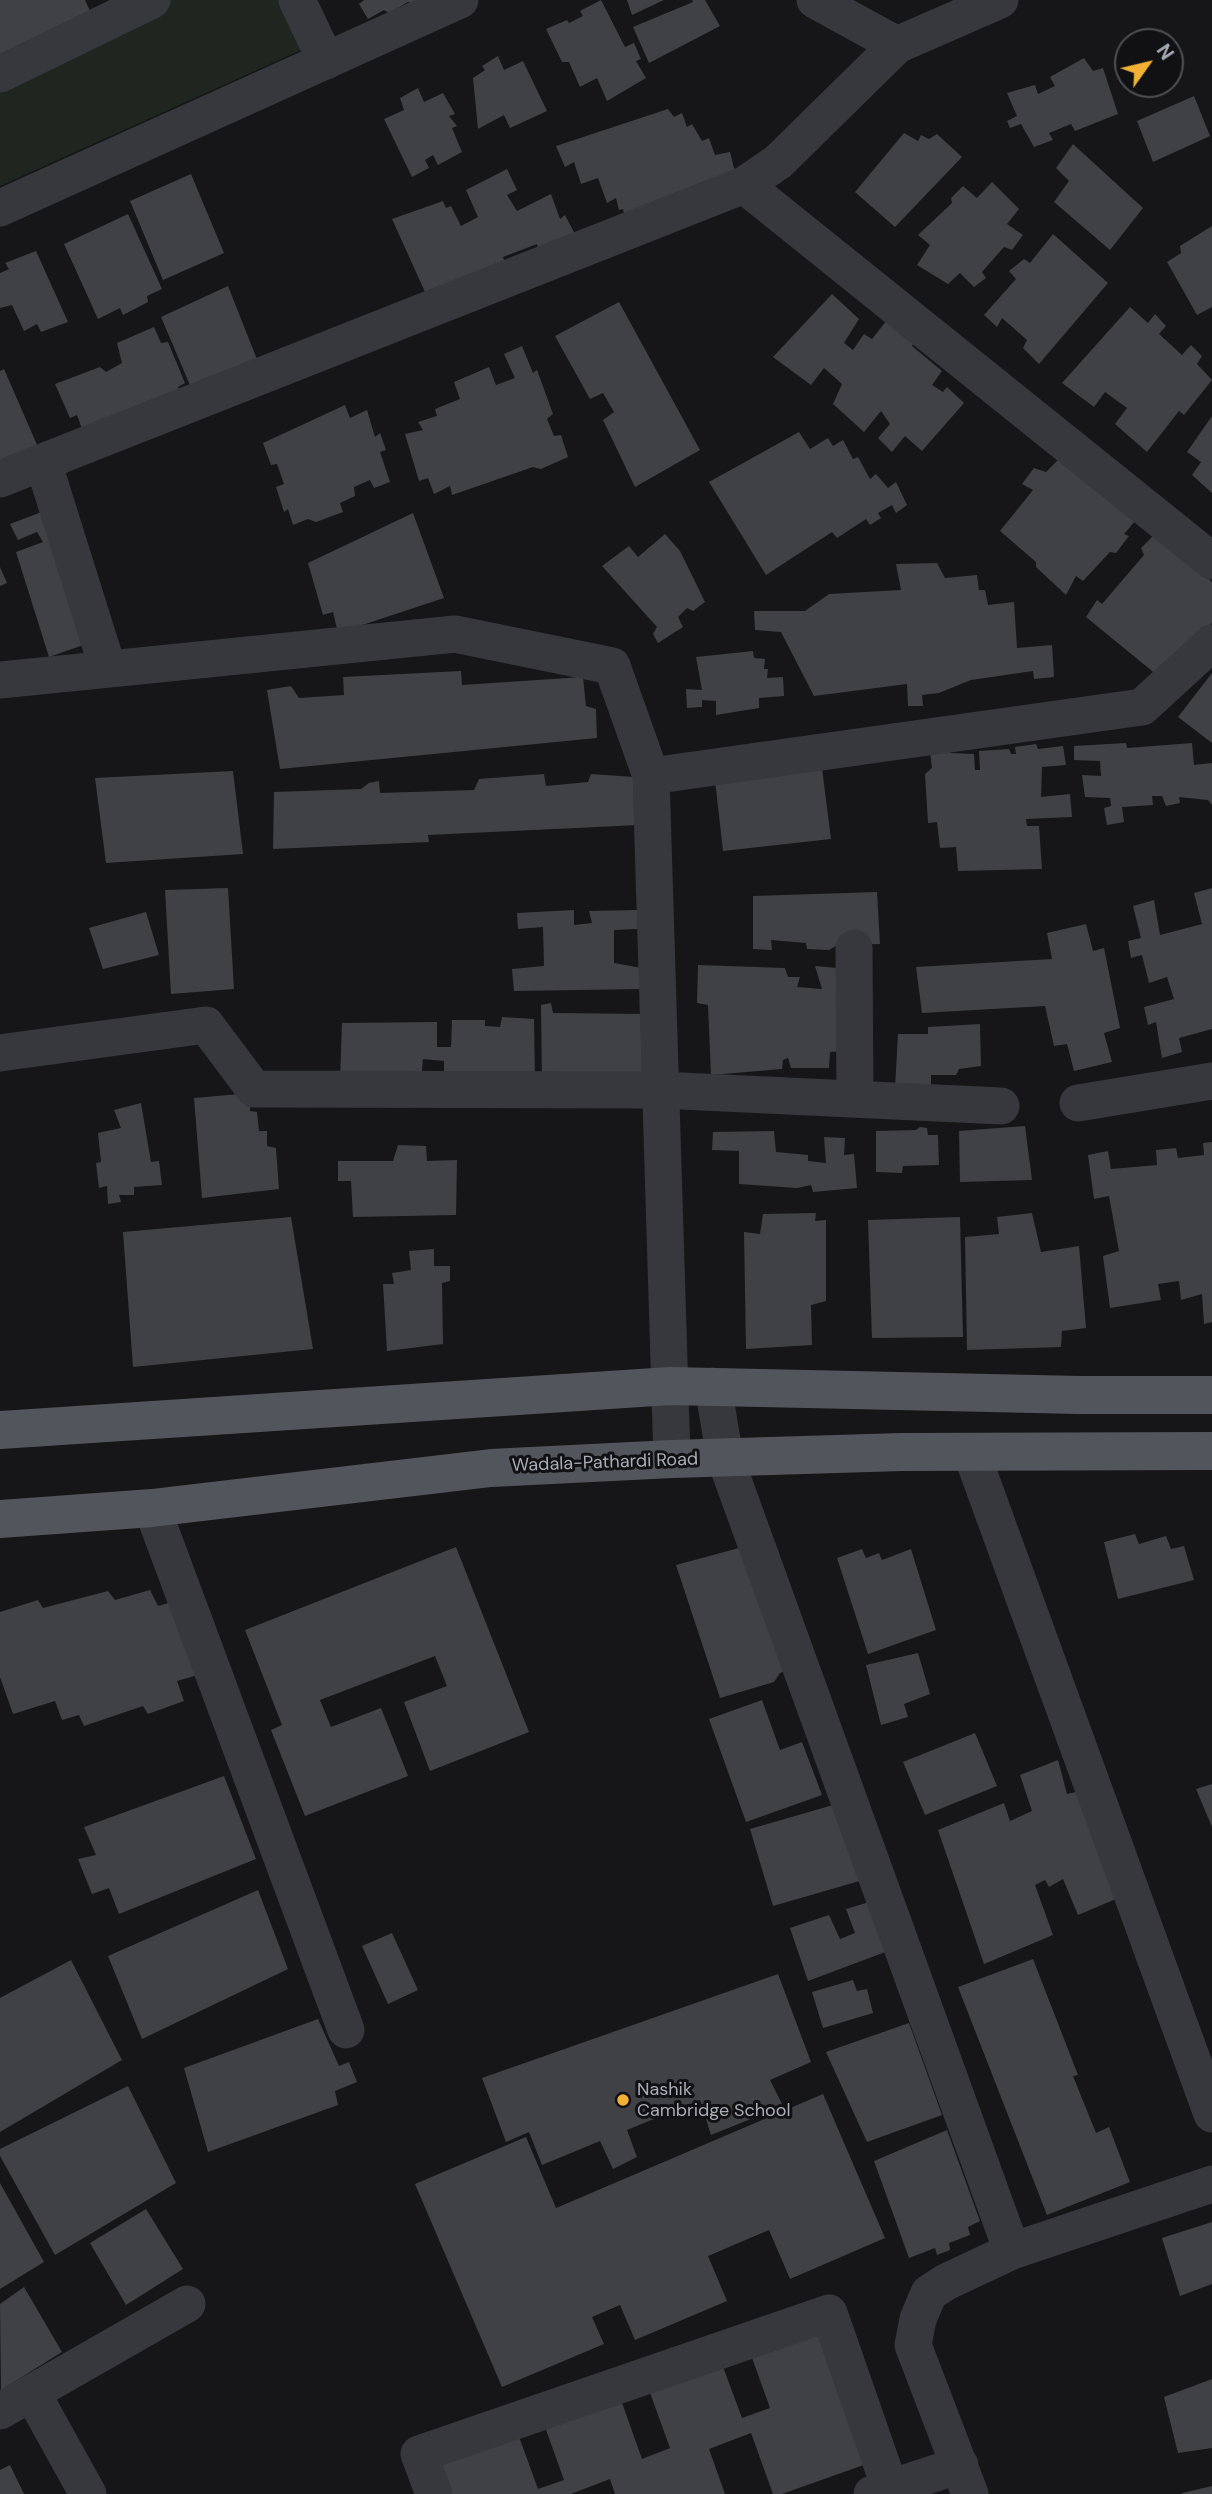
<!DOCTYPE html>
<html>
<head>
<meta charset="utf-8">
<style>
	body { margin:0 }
	#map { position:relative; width:1212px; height:2494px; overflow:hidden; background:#161618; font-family:"DM Sans",sans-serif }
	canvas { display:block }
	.north { position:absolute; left:1114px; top:28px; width:70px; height:70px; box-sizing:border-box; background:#111113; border:2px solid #4d4f55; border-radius:50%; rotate:56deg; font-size:19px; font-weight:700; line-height:28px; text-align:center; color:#a8adb8 }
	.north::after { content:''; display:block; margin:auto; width:24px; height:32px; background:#f2b134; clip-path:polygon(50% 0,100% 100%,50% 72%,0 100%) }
</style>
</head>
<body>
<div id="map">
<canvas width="1212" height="2494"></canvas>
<div class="north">N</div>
</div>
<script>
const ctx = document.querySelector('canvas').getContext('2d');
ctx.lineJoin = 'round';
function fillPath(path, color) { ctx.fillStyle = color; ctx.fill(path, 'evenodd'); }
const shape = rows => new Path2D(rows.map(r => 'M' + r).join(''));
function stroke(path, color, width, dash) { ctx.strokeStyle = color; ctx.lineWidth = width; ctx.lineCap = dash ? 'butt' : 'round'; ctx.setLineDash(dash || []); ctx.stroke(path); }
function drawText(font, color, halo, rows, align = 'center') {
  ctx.font = font + ' "DM Sans",sans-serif'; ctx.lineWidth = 6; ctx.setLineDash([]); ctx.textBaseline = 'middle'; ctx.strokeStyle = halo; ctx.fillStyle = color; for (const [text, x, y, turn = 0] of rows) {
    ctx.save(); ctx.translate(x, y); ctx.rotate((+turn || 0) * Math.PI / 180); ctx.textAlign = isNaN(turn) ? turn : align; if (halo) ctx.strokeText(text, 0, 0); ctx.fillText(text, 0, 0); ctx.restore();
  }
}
fillPath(shape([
	[127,0,300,0,321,41,0,186,0,61]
]), '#1e261f');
fillPath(shape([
	[0,0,85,0,91,13,0,57],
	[364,0,422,0,415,5,408,2,389,13,384,10,368,19,359,4],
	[601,0,625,47,634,43,641,59,636,61,646,78,607,101,597,78,580,87,569,62,562,62,546,29,567,20,569,23,583,16,580,11],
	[627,0,664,0,632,15],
	[692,0,705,0,720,26,649,63,633,27,693,2],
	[498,56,504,70,523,61,547,111,510,128,504,115,478,129,473,78,485,70,482,66],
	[1084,58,1093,71,1103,68,1118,114,1075,131,1071,124,1049,133,1053,140,1034,147,1021,124,1010,128,1007,121,1017,116,1007,93,1035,85,1038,94,1055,86,1050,77],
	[418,88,424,102,443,93,455,114,449,116,457,126,452,128,462,152,438,165,433,155,425,160,429,168,412,177,384,119,404,110,400,98],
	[1194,96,1210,136,1153,162,1137,121],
	[668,109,674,117,682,113,687,127,692,124,702,141,709,138,715,155,730,152,735,172,625,220,623,209,619,210,616,198,607,203,598,178,581,184,574,162,565,167,556,146],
	[904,133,918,141,921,135,929,139,937,134,962,157,895,227,855,192],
	[1073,144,1143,208,1110,250,1054,202,1069,181,1056,168],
	[507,169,517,190,507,195,517,211,551,194,560,219,565,215,576,236,539,255,537,244,503,257,505,263,430,303,392,219,443,201,446,208,451,206,461,226,478,217,466,190],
	[191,174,224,253,163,280,130,201],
	[992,182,1019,209,1007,224,1023,235,1012,250,1004,247,982,272,986,278,974,287,960,273,948,284,917,265,930,245,918,235,952,203,951,198,963,186,977,198],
	[128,214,162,289,147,296,148,302,123,315,120,308,98,319,64,244],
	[1212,226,1212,307,1197,315,1167,262,1181,253,1180,246],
	[1053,234,1108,283,1039,364,1023,348,1027,340,1002,318,997,327,984,315,1016,279,1009,271,1024,259,1030,263],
	[36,251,68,322,41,332,37,324,24,331,12,305,0,308,0,273,9,269,5,263],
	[228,286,260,367,195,397,161,317],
	[832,294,859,319,844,343,853,350,864,334,872,339,891,315,916,337,912,346,942,371,932,385,943,392,947,387,964,403,922,451,905,436,892,452,878,438,890,424,881,411,864,432,833,404,842,384,824,368,811,385,773,357],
	[619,302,700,450,635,487,603,420,614,412,603,393,590,399,555,336],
	[1130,307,1148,323,1155,314,1166,326,1159,334,1182,355,1191,345,1202,356,1197,364,1212,380,1184,415,1179,411,1147,452,1115,424,1127,408,1105,392,1094,407,1062,383],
	[154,327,161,343,168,342,185,383,178,387,185,402,86,440,77,415,70,418,55,384,100,367,106,372,122,363,117,343],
	[522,346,533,373,537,370,553,414,547,419,554,436,561,435,568,457,541,469,533,467,452,495,450,486,434,494,428,478,419,481,405,434,423,430,418,422,437,416,435,409,460,399,454,382,489,367,496,385,515,378,504,354],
	[4,369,38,447,0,466,0,371],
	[345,405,350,418,367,410,375,437,380,433,386,450,380,452,390,482,374,488,370,480,354,487,355,496,340,503,343,512,316,522,308,519,293,525,288,509,284,512,276,487,284,484,277,464,271,465,263,443],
	[1212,416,1212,493,1192,475,1201,462,1187,452],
	[799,432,810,449,828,438,833,446,843,440,853,459,858,457,870,479,876,474,888,488,896,482,907,505,896,513,892,505,878,513,881,518,870,525,866,519,837,538,832,532,766,575,709,482],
	[1061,457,1136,520,1124,534,1129,536,1116,553,1110,552,1083,581,1076,576,1066,595,1036,567,1036,562,1000,531,1033,490,1022,484,1034,468,1046,472],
	[47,510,95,641,49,657,16,552,43,542,37,532,18,540,10,524],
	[413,513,444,598,338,633,333,612,323,615,308,563],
	[665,534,680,551,705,602,693,611,687,608,678,617,683,627,658,643,653,634,657,627,602,566,629,546,638,557],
	[1154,535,1212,582,1212,623,1163,680,1086,617,1097,600,1102,604,1144,555,1141,548],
	[937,563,945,578,977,575,979,590,985,590,988,605,1014,602,1017,648,1052,645,1054,677,1034,679,1033,671,971,680,939,693,922,695,923,706,908,706,907,684,814,696,781,632,755,630,754,611,805,611,829,594,901,590,896,564],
	[0,567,7,583,0,586],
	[753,651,754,658,765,659,764,669,768,669,767,678,783,677,784,696,759,698,759,708,716,715,716,701,702,700,702,707,687,708,686,689,702,690,696,657],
	[461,671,462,685,583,677,586,706,596,709,597,738,280,769,267,690,291,686,299,698,344,695,343,677],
	[1212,673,1212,743,1178,717],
	[1126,743,1127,748,1192,743,1194,765,1212,763,1212,805,1208,800,1179,797,1180,803,1166,806,1162,796,1152,796,1153,805,1122,807,1124,822,1107,825,1104,808,1111,806,1110,798,1085,797,1082,775,1101,776,1100,761,1074,760,1074,746],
	[1036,744,1038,749,1063,746,1066,765,1042,767,1041,797,1070,794,1072,817,1026,819,1027,826,1039,826,1042,869,958,871,956,847,940,848,937,822,928,823,925,774,932,768,930,752,949,749,950,753,974,754,975,770,980,770,979,751,1009,749,1011,754,1016,754,1015,747],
	[822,768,831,839,723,851,715,780],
	[233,771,243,854,106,863,95,778],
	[544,774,546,786,588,782,591,774,634,777,639,825,428,835,429,842,273,849,274,792,361,789,369,783,379,781,380,793,474,790,479,779],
	[228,888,234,989,171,994,165,890],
	[1212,888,1212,1029,1179,1038,1182,1052,1162,1058,1156,1022,1148,1025,1144,1007,1174,999,1167,977,1149,983,1142,955,1131,958,1128,941,1141,938,1133,906,1154,900,1160,935,1202,924,1194,893],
	[877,892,880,944,838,945,829,950,807,949,806,943,771,940,772,950,753,949,753,896],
	[574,910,574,925,592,923,589,911,637,910,637,929,614,930,614,963,642,968,644,989,514,991,512,969,544,966,543,927,518,929,517,913],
	[146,912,159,955,103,969,89,928],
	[1086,924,1093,951,1104,948,1120,1028,1104,1033,1112,1062,1074,1071,1067,1044,1054,1046,1045,1006,922,1013,916,967,1052,959,1047,933],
	[698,965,785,968,788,977,800,977,797,987,822,989,815,966,849,969,846,1051,830,1052,829,1068,791,1068,788,1058,783,1060,782,1069,711,1075,708,1005,697,1003],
	[551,1003,553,1013,648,1014,648,1080,542,1086,541,1005],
	[502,1017,534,1019,535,1079,444,1081,444,1061,423,1059,421,1081,340,1080,342,1023,437,1022,437,1047,451,1047,452,1020,485,1020,485,1026,500,1027],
	[980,1024,981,1066,959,1069,956,1075,931,1075,931,1086,895,1088,898,1034,928,1034,928,1027],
	[251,1093,250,1111,257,1112,259,1131,267,1131,267,1146,276,1148,279,1189,202,1198,194,1098],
	[141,1103,151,1162,159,1161,162,1185,134,1187,134,1195,119,1195,121,1202,108,1204,107,1186,99,1188,96,1163,101,1162,98,1133,121,1128,114,1110],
	[1025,1126,1032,1180,960,1182,959,1131],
	[920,1127,927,1128,928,1135,938,1135,939,1165,903,1166,902,1173,876,1172,876,1131,916,1130],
	[774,1131,776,1152,808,1155,808,1161,826,1163,824,1137,845,1138,844,1155,854,1154,857,1188,813,1192,811,1185,797,1188,739,1184,739,1151,712,1150,713,1132],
	[1212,1142,1212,1322,1204,1324,1202,1294,1181,1300,1179,1281,1158,1284,1161,1300,1110,1308,1103,1256,1119,1251,1109,1196,1094,1199,1088,1155,1108,1151,1111,1169,1157,1165,1156,1150,1176,1148,1178,1158,1204,1155,1203,1143],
	[398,1145,426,1146,427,1161,457,1160,456,1215,353,1217,351,1181,338,1181,338,1161,393,1161],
	[816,1213,815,1221,826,1220,826,1301,811,1305,812,1345,746,1349,744,1232,760,1234,763,1214],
	[1032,1213,1041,1252,1079,1246,1086,1328,1062,1331,1061,1347,967,1350,965,1237,999,1234,997,1217],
	[291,1217,313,1349,133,1367,123,1232],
	[960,1217,963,1337,872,1338,868,1220],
	[434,1249,434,1266,450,1266,450,1281,442,1283,443,1344,387,1351,383,1284,394,1284,392,1273,411,1270,409,1251],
	[1135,1534,1139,1544,1166,1536,1171,1549,1184,1546,1194,1580,1118,1599,1104,1542],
	[456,1547,529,1732,430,1771,404,1702,447,1686,435,1656,320,1700,331,1727,381,1708,408,1776,305,1816,271,1730,282,1725,245,1630],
	[739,1548,797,1666,780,1673,774,1682,720,1698,676,1565],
	[862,1549,866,1558,879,1553,882,1560,911,1549,936,1630,868,1654,837,1558],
	[150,1590,158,1606,172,1602,198,1675,177,1681,184,1701,148,1714,143,1706,84,1726,79,1715,62,1720,55,1701,13,1714,0,1677,0,1612,38,1600,43,1608,108,1591,115,1600],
	[918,1653,930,1694,904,1704,908,1717,881,1725,866,1665],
	[762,1700,780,1750,802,1742,822,1795,746,1822,709,1719],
	[975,1733,997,1786,925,1815,903,1762],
	[1058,1760,1067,1794,1089,1789,1116,1899,1078,1915,1063,1879,1049,1887,1045,1880,1035,1885,1053,1935,984,1964,938,1830,1004,1803,1010,1821,1032,1811,1020,1775],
	[224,1776,256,1859,119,1914,109,1888,92,1894,78,1859,96,1855,84,1827],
	[1212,1784,1212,1827,1196,1789],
	[840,1803,863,1880,773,1906,750,1829],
	[258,1890,288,1969,142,2039,108,1956],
	[876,1900,888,1951,808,1981,790,1928,829,1915,840,1939,855,1933,846,1909],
	[392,1933,418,1990,388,2004,362,1946],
	[1033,1959,1078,2075,1073,2076,1096,2133,1109,2127,1130,2182,1047,2215,958,1987],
	[71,1960,122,2060,0,2132,0,1998],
	[778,1974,811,2062,770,2080,783,2106,711,2135,700,2100,627,2130,637,2157,613,2169,600,2141,542,2165,529,2132,506,2142,482,2078],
	[853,1980,857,1991,867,1989,873,2013,823,2028,812,1992],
	[318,2019,339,2066,349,2062,357,2082,335,2091,338,2105,208,2152,184,2068],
	[909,2023,942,2115,867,2142,826,2052],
	[128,2086,176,2183,55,2255,0,2156,0,2149],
	[823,2094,885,2238,790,2279,769,2230,708,2256,727,2301,635,2340,620,2305,592,2317,604,2344,502,2387,415,2184,526,2137,556,2208],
	[947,2130,980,2221,968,2227,970,2235,949,2243,950,2250,937,2255,935,2248,909,2258,874,2161],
	[0,2183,44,2262,0,2289],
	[146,2209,183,2269,126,2305,90,2243],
	[1212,2222,1212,2284,1180,2296,1162,2238],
	[24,2287,62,2352,1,2390,0,2304],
	[823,2329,872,2462,782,2494,773,2494,751,2433,709,2449,725,2494,615,2494,610,2479,571,2494,449,2494,438,2463,518,2434,538,2489,564,2480,545,2427,621,2400,642,2459,670,2448,649,2390,722,2364,742,2418,770,2408,751,2355],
	[1212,2379,1212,2448,1178,2453,1164,2397],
	[10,2465,24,2494,0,2494,0,2470],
	[1212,2486,1212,2494,1182,2494,1182,2493]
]), '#404145');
stroke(shape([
	[297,0,326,61],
	[815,0,897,45,1000,0],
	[0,74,152,0],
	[744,185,1212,561],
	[0,208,460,0],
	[43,462,108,669],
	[0,479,744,185,778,162,897,45],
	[0,680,455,634,612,666,651,776,672,1459],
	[651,776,1142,707,1212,643],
	[854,948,855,1099],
	[0,1053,206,1025,254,1089,660,1090,1001,1106],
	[1078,1103,1212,1081],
	[713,1386,725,1458,1012,2251,946,2282,929,2293,918,2319,913,2345,970,2494],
	[971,1452,1212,2114],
	[152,1508,346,2030],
	[1012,2251,1212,2184],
	[32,2393,88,2494],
	[0,2411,187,2304],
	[434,2494,419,2454,829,2313,890,2488],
	[872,2494,960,2465]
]), '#37383d', 37);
stroke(shape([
	[0,1430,670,1386,1080,1395,1212,1395],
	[0,1519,152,1508,491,1468,672,1459,902,1452,1212,1451]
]), '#53555c', 38);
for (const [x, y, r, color] of [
	[623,2100,7,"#f2b134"]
]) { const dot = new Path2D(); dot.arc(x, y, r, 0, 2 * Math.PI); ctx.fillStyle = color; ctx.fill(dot); stroke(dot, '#111113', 2.5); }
drawText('18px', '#a8adb8', '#111113', [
	["Wadala-Pathardi Road",605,1463,-2]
]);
drawText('18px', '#a8adb8', '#111113', [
	["Nashik",637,2090],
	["Cambridge School",637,2111]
], 'left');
</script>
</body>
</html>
